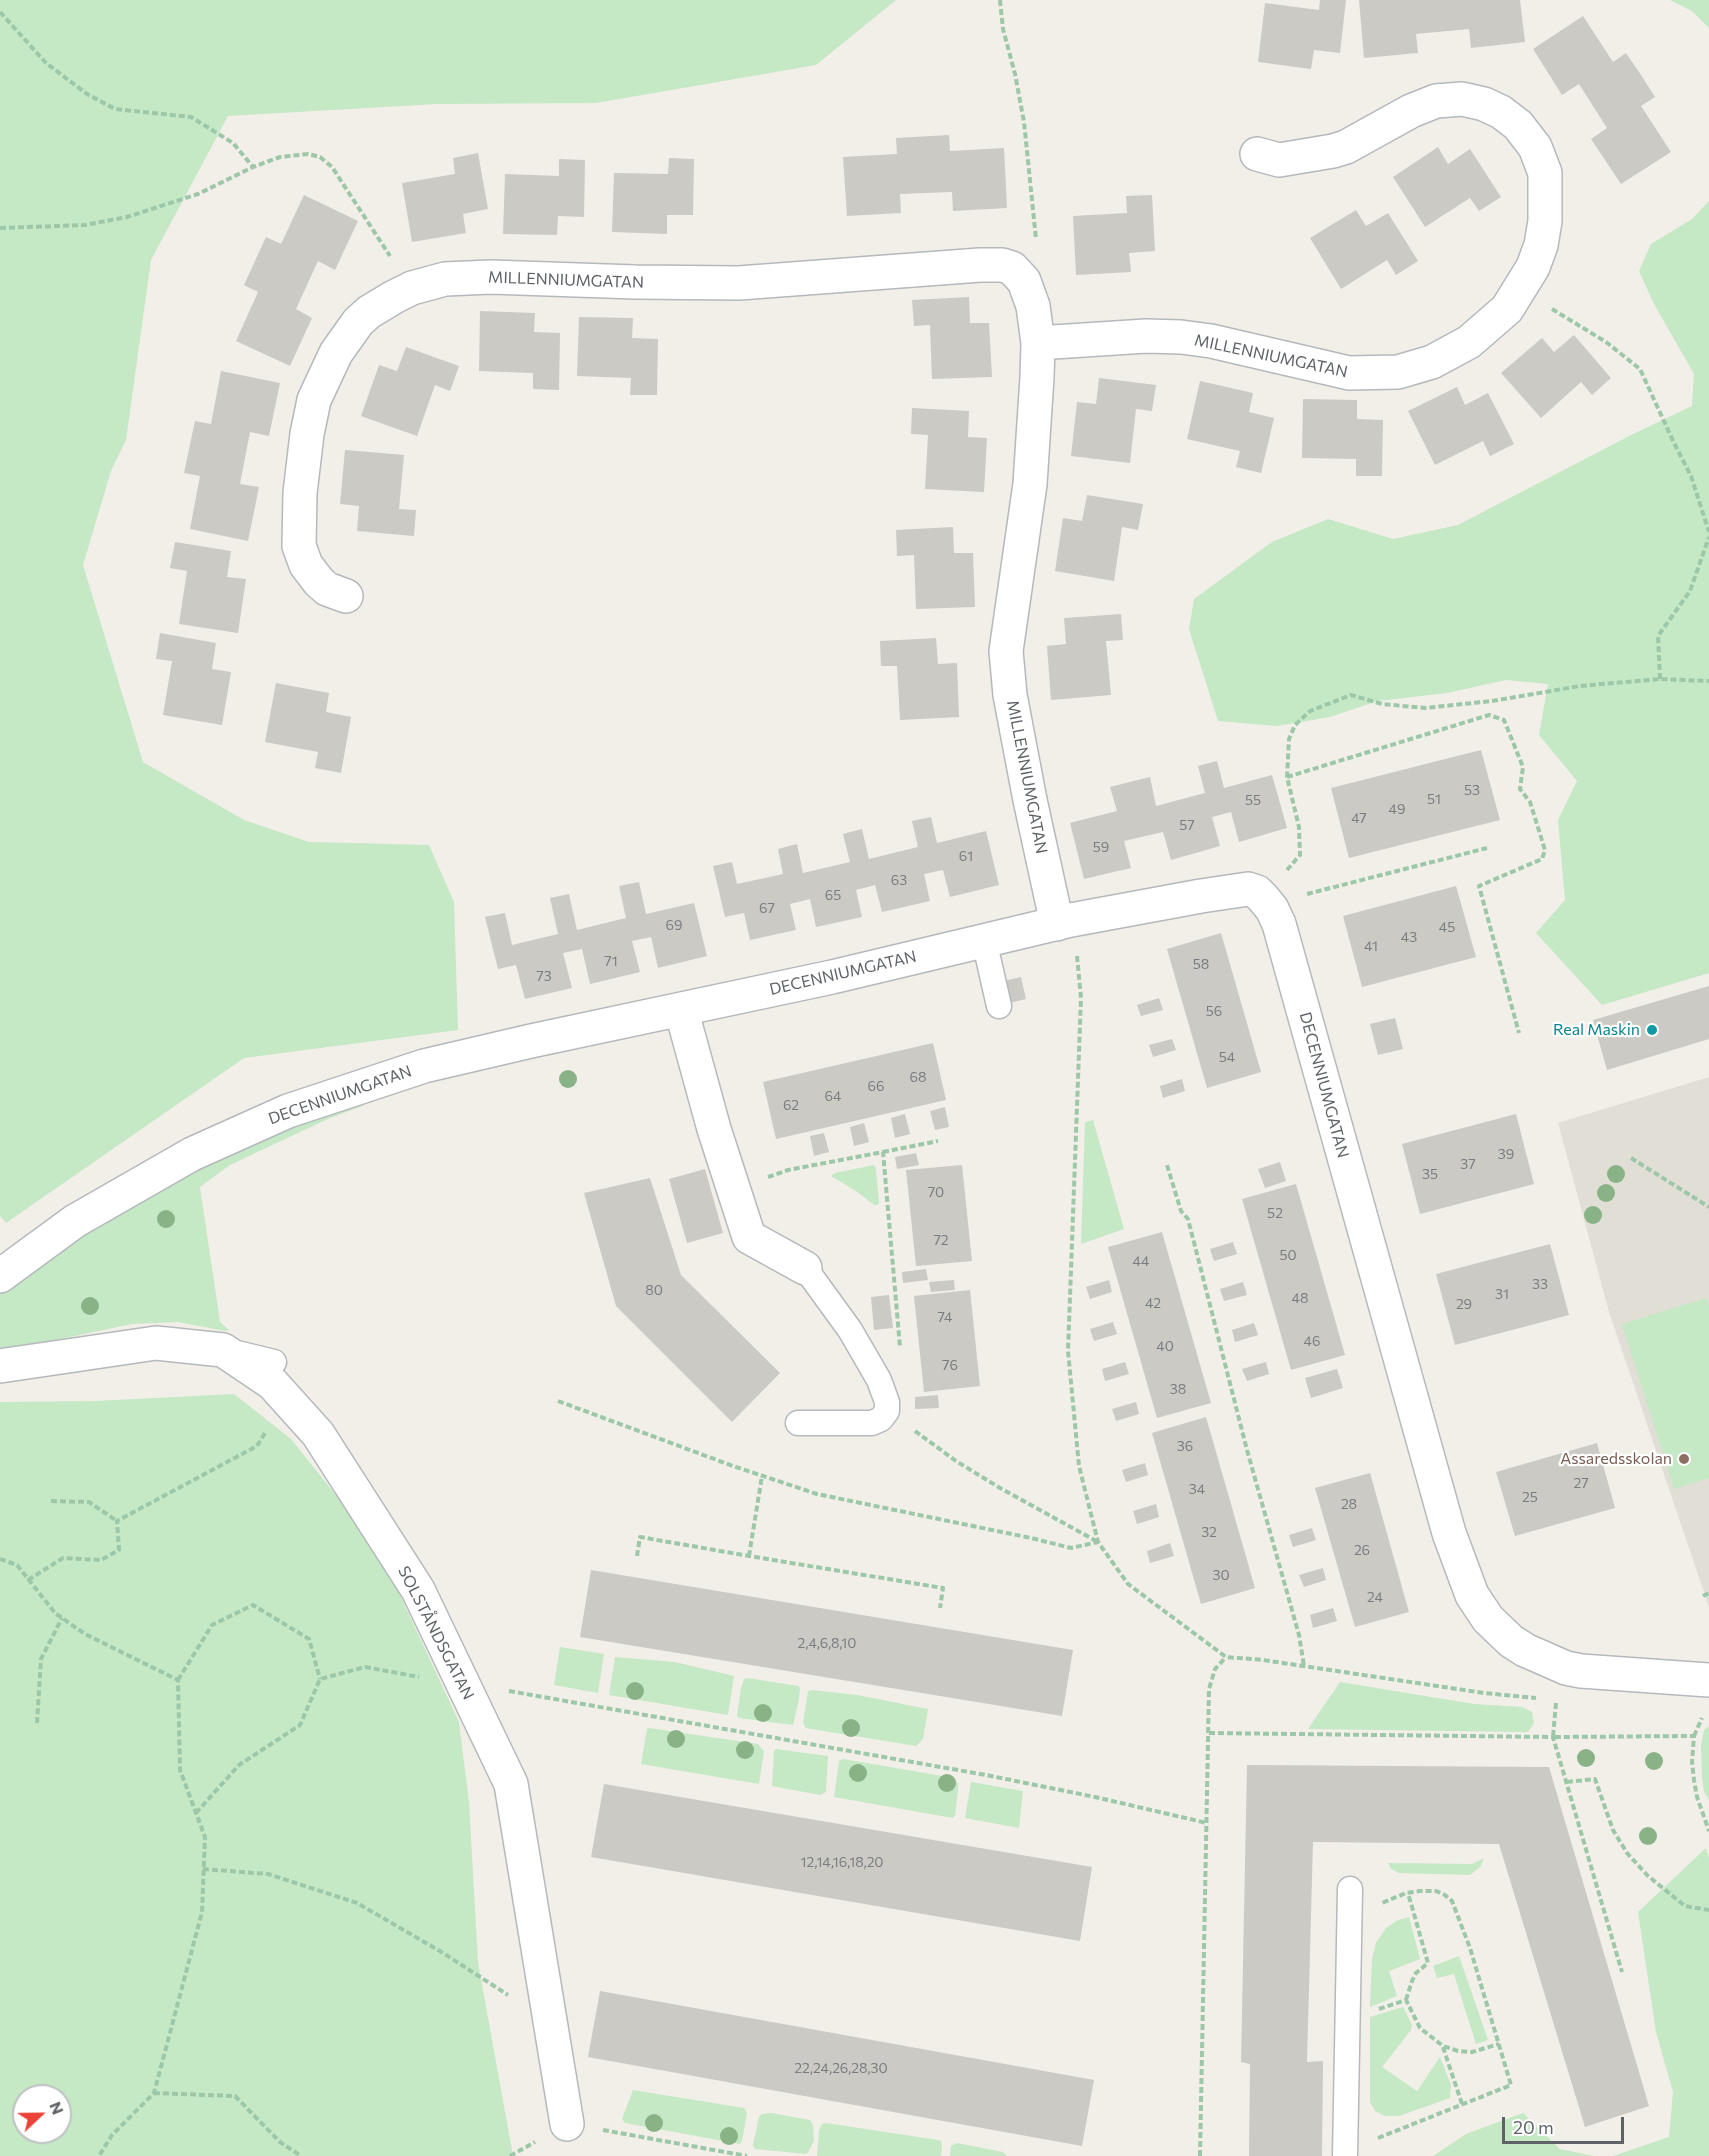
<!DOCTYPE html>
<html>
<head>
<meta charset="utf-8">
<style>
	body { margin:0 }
	#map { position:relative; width:1709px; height:2156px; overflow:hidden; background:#f1efe8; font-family:Commissioner,sans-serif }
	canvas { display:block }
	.north { position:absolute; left:12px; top:2084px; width:60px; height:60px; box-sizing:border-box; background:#fff; border:2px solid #bfc1c3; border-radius:50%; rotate:68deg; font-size:16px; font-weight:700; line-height:24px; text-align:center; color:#5f6368 }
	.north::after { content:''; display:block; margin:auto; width:21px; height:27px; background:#ea4335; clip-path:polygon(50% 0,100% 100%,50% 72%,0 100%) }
	.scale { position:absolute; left:1502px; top:2117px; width:122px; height:27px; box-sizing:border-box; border:3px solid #5f6368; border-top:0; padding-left:8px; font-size:18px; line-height:21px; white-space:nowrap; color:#5f6368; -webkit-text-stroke:4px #fff; paint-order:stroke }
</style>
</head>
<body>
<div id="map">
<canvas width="1709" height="2156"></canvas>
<div class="north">N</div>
<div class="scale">20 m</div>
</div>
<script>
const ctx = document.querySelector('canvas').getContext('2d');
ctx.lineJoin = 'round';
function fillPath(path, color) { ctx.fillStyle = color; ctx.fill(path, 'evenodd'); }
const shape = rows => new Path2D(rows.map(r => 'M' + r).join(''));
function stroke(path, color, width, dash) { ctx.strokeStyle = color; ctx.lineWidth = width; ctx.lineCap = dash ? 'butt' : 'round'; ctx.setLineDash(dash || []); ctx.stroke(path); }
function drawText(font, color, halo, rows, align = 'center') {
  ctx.font = font + ' Commissioner,sans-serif'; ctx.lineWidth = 4.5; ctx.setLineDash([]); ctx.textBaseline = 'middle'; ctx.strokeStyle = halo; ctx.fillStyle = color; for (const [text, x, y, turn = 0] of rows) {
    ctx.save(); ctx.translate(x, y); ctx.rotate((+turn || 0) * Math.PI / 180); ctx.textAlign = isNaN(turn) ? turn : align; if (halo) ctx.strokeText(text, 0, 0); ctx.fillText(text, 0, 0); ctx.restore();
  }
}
fillPath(shape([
	[1709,1077,1709,1607,1609,1312,1558,1123]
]), '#e1ded6');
fillPath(shape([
	[0,0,896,0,816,65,596,103,436,104,228,116,151,260,126,440,111,471,83,565,143,762,244,820,309,842,429,845,454,902,458,1030,244,1058,6,1223,0,1216],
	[1670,0,1709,0,1709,28,1692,11],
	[1709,201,1709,973,1602,1005,1536,933,1565,900,1558,820,1577,781,1539,735,1548,684,1506,680,1447,693,1378,701,1330,717,1277,726,1218,721,1189,629,1194,599,1272,542,1328,519,1393,539,1458,525,1633,434,1692,406,1694,374,1654,304,1639,271,1651,244,1692,219],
	[358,1105,365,1105,330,1118,230,1165,200,1187,220,1322,229,1330,225,1331,178,1322,132,1324,46,1342,0,1348,0,1293,63,1247,168,1182,263,1138,317,1117],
	[1093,1120,1124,1229,1081,1244,1085,1122],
	[874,1165,876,1169,879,1202,878,1205,874,1205,856,1191,831,1176,835,1173],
	[1706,1298,1709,1306,1709,1478,1674,1489,1622,1324],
	[234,1394,291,1439,378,1548,459,1722,469,1802,478,1962,513,2156,0,2156,0,1402,95,1401],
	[24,2096,60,2096,60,2132,24,2132],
	[560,1647,604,1654,598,1693,554,1685],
	[615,1657,675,1662,734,1676,728,1715,609,1695],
	[748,1678,798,1686,800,1688,799,1699,793,1725,739,1718,737,1715,741,1688,744,1679],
	[1340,1682,1474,1704,1522,1707,1532,1712,1534,1723,1528,1732,1523,1732,1308,1729],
	[812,1690,857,1695,928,1709,923,1739,916,1746,806,1728,803,1723,808,1691],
	[1709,1726,1709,1800,1704,1792,1702,1778,1701,1745,1704,1730],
	[649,1728,758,1744,764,1751,759,1784,641,1764,647,1729],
	[776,1749,828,1756,826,1792,820,1795,772,1786,774,1751],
	[843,1759,954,1778,958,1784,958,1790,955,1815,953,1818,834,1797,839,1761],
	[971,1782,1023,1791,1019,1828,965,1818],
	[1706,1848,1709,1858,1709,2156,1613,2156,1669,2137,1673,2092,1656,2032,1638,1912],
	[1484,1858,1481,1866,1470,1875,1399,1873,1391,1869,1388,1863,1472,1864],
	[1409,1917,1420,1959,1389,1971,1397,1996,1370,2007,1372,1959,1376,1943,1386,1928,1398,1920],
	[1459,1956,1488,2040,1476,2044,1454,1974,1437,1978,1433,1966],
	[1403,2007,1412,2025,1411,2030,1382,2067,1417,2091,1440,2057,1451,2085,1450,2098,1399,2116,1385,2116,1375,2111,1370,2102,1370,2017],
	[633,2090,744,2108,747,2113,742,2141,740,2144,625,2123,622,2119],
	[771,2113,810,2120,813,2125,814,2141,807,2154,755,2149,753,2145,759,2117,762,2114],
	[1523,2113,1560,2149,1594,2156,1433,2156,1466,2134],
	[826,2123,938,2140,941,2141,942,2147,941,2156,817,2156,819,2131,822,2124],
	[957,2143,1003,2152,1007,2156,950,2156,951,2146]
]), '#c5e8c5');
fillPath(shape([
	[1320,0,1346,0,1340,53,1314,50,1311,69,1258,62,1265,3,1319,10],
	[1359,0,1520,0,1525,42,1471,48,1469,29,1416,34,1418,53,1364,58],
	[1583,16,1613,62,1626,53,1641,75,1655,97,1641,106,1671,152,1621,184,1591,139,1607,128,1579,84,1562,95,1533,49],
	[949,135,950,151,1004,148,1007,208,953,211,952,192,900,194,901,213,847,216,843,157,897,154,896,138],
	[1438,147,1448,164,1470,149,1501,197,1479,211,1470,198,1425,227,1393,177],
	[478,153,488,209,463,214,466,233,412,242,402,183,455,174,453,158],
	[669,158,694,159,693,215,667,215,667,234,612,232,614,173,668,174],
	[559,159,585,160,584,217,558,216,557,235,503,234,505,174,559,176],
	[304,195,358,221,335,270,318,261,296,309,312,318,290,366,236,341,258,292,244,285,266,237,281,244],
	[1152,195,1155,251,1129,253,1131,272,1076,275,1073,216,1127,213,1126,196],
	[1356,210,1366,226,1388,213,1418,261,1396,275,1387,260,1341,289,1310,238],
	[969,297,970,323,989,323,992,377,932,379,930,325,914,326,912,300],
	[480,311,535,313,534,332,560,333,559,390,533,389,533,373,479,371],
	[579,317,633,318,632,338,658,339,657,395,630,395,631,378,577,376],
	[1574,335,1611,378,1592,395,1581,382,1541,418,1501,373,1542,338,1554,352],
	[406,347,459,366,450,391,435,385,417,436,361,416,379,365,397,371],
	[221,371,280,383,269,436,250,432,240,484,259,487,248,541,190,529,200,476,184,473,195,421,211,424],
	[1099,378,1156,385,1152,411,1136,409,1130,463,1071,456,1077,402,1096,404],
	[1200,381,1253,393,1249,412,1274,418,1261,473,1236,467,1240,451,1187,439],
	[1457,387,1465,405,1488,393,1514,444,1490,456,1483,441,1435,465,1408,411],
	[1303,399,1357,400,1357,419,1383,420,1382,476,1356,476,1356,459,1302,458],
	[912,408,969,411,968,437,987,438,984,492,925,489,928,435,911,434],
	[345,450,404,455,399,509,416,510,414,536,357,531,359,506,340,504],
	[1087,495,1143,504,1138,530,1122,527,1114,581,1055,571,1063,518,1082,521],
	[953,527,954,553,973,553,975,607,916,609,914,555,897,556,896,530],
	[175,542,231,551,227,577,246,579,238,633,179,624,187,571,170,568],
	[1121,614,1123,640,1106,641,1111,695,1051,700,1047,646,1066,644,1064,618],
	[160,633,216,643,212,669,231,672,222,725,163,715,172,661,156,659],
	[936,638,938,664,957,663,959,717,900,720,897,666,881,666,880,641],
	[276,683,329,693,326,712,351,717,341,773,315,768,318,752,265,742],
	[1481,750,1500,820,1349,858,1331,788],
	[1217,761,1224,788,1272,775,1287,828,1239,842,1231,812,1212,817,1220,846,1171,860,1163,832,1124,841,1131,868,1084,879,1070,823,1117,811,1110,787,1150,777,1156,806,1205,793,1198,766],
	[931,817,937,843,986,831,999,885,950,897,943,870,924,874,930,901,882,912,875,885,856,890,862,917,816,927,810,899,790,904,796,930,750,940,744,913,725,917,713,866,732,862,737,884,783,874,778,849,797,844,803,873,850,862,843,834,862,829,869,859,918,847,912,821],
	[639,882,646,914,694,903,707,956,658,968,651,937,632,941,640,972,590,984,582,949,563,953,572,988,525,999,516,965,498,969,485,917,505,913,512,945,558,934,550,898,569,894,577,930,626,918,619,886],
	[1456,886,1476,957,1362,987,1343,916],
	[1221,933,1261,1072,1207,1088,1167,949],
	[1021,977,1026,999,1009,1003,1004,981],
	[1709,986,1709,1039,1607,1070,1593,1020],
	[1159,998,1163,1010,1141,1016,1137,1005],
	[1395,1018,1403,1049,1378,1055,1370,1024],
	[1172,1039,1176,1050,1153,1057,1149,1045],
	[933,1043,946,1100,776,1139,763,1082],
	[1182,1079,1185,1091,1163,1098,1160,1086],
	[945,1107,949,1127,935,1130,930,1111],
	[905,1114,910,1134,895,1138,891,1118],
	[1516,1114,1534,1184,1420,1214,1402,1144],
	[864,1123,869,1142,854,1146,850,1127],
	[824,1133,829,1152,814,1156,810,1136],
	[916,1153,919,1165,897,1169,895,1157],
	[1280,1162,1286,1181,1265,1188,1258,1169],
	[962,1165,972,1261,916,1266,906,1170],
	[705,1169,723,1233,687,1243,669,1179],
	[650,1178,681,1275,780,1373,732,1422,616,1306,584,1193],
	[1296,1184,1345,1355,1291,1370,1242,1199],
	[1162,1232,1211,1403,1157,1418,1108,1247],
	[1233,1242,1237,1254,1214,1261,1210,1249],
	[1550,1244,1569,1315,1455,1345,1436,1274],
	[926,1269,928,1280,903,1283,902,1272],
	[954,1280,955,1290,931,1292,929,1282],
	[1109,1280,1112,1292,1090,1299,1086,1287],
	[1243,1282,1247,1295,1224,1301,1220,1289],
	[970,1290,980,1386,924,1392,914,1296],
	[889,1295,893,1328,874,1330,871,1297],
	[1113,1322,1117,1334,1094,1341,1090,1329],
	[1254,1323,1258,1335,1235,1342,1232,1330],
	[1125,1362,1129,1374,1105,1381,1102,1369],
	[1266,1362,1269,1374,1247,1381,1242,1369],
	[1337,1369,1343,1388,1311,1398,1305,1378],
	[938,1395,939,1408,915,1409,915,1397],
	[1136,1402,1139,1414,1116,1421,1112,1409],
	[1206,1417,1255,1588,1201,1604,1152,1433],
	[1597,1443,1615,1508,1515,1536,1496,1472],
	[1145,1463,1148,1475,1126,1482,1122,1470],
	[1370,1473,1409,1612,1355,1627,1315,1488],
	[1156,1504,1159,1517,1137,1524,1133,1511],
	[1312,1528,1316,1540,1293,1547,1289,1535],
	[1170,1543,1174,1556,1150,1563,1147,1551],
	[1323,1568,1326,1580,1304,1587,1299,1575],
	[591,1570,1073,1650,1062,1716,580,1637],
	[1333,1608,1337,1621,1313,1628,1310,1615],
	[1247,1765,1549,1767,1649,2106,1585,2127,1499,1844,1313,1842,1307,2062,1323,2061,1322,2156,1249,2156,1250,2064,1241,2062],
	[604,1784,1092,1867,1080,1941,591,1857],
	[600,1991,1094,2080,1082,2146,588,2057]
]), '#cccac5');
const service = shape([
	[984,940,999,1006],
	[237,1353,274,1362],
	[798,1423,872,1423,881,1419,887,1411,887,1402,879,1380,850,1330,805,1268],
	[1345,2156,1350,1889]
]);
const minor = shape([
	[1038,343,1146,336,1181,337,1211,341,1349,373,1398,372,1432,362,1469,342,1507,309,1533,267,1541,245,1545,221,1545,173,1535,147,1518,125,1501,112,1484,104,1462,99,1436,101,1411,111,1346,147,1333,151,1279,160,1257,154],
	[346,596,327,589,319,582,306,565,299,546,300,493,307,434,314,400,336,353,358,322,369,312,394,297,412,288,445,279,491,277,635,282,739,283,980,265,1002,265,1012,268,1024,281,1033,306,1038,343,1037,377,1030,484,1006,651,1010,695,1030,800,1057,924],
	[681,1009,714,1129,749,1237,805,1268],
	[0,1276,75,1221,192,1154,288,1111,424,1066,531,1041,832,977,1071,920,1201,896,1248,889,1257,892,1263,898,1272,909,1279,924,1449,1533,1472,1595,1488,1619,1511,1641,1525,1650,1566,1668,1581,1671,1709,1680],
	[0,1366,156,1343,223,1350,272,1383,318,1434,418,1590,511,1784,567,2124]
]);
stroke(service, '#b5b8bc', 27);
stroke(minor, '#b5b8bc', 36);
stroke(shape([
	[1000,0,1003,29,1015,74,1024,122,1036,239],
	[0,12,46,63,87,94,115,109,191,117,233,143,253,167],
	[0,228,85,225,127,217,198,194,253,167,280,157,308,154,320,157,332,167,390,256],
	[1552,309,1606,342,1640,369,1674,443,1691,476,1709,532],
	[1660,679,1658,636,1690,591,1709,537],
	[1287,777,1489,715,1504,720,1523,767,1520,789,1530,802,1545,850,1542,859,1479,886,1519,1033],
	[1287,870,1300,855,1299,827,1287,777,1289,739,1295,725,1310,711,1351,695,1382,704,1425,708,1492,701,1580,686,1660,679,1709,681],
	[1307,894,1487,848],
	[1077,956,1081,998,1068,1351,1079,1466,1098,1542,1128,1584,1226,1657,1263,1660,1484,1693,1536,1698],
	[883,1152,938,1141],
	[1631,1158,1709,1207],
	[1167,1165,1181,1211,1188,1219,1247,1450,1299,1635,1304,1666],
	[768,1177,788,1170,883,1152,900,1347],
	[558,1401,733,1466,817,1494,1031,1538,1071,1548,1098,1542],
	[915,1431,956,1461,1000,1488,1098,1542],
	[51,1501,89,1502,117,1521],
	[637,1556,640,1537,749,1556,943,1588,940,1608],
	[749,1556,762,1476],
	[0,1559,17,1565,55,1613,85,1634,178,1680,180,1770,205,1837,202,1912,154,2093,112,2135,99,2156],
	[28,1580,63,1558,101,1560,119,1550,117,1521,257,1446,265,1433],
	[1703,1596,1709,1593],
	[178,1680,212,1625,253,1605,309,1639,320,1679],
	[509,1691,986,1775,1095,1797,1207,1823],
	[1556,1703,1553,1737,1694,1736,1692,1762,1694,1780,1697,1797,1709,1831],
	[37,1723,41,1659,62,1618],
	[1209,1733,1553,1737,1622,1972],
	[1694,1736,1702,1718],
	[1567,1782,1595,1779,1613,1830,1627,1853,1648,1876,1685,1906,1709,1910],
	[196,1813,239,1765,300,1725,320,1679,365,1667,419,1677],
	[203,1869,268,1874,357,1903,440,1951,508,1995],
	[1406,2000,1412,1981,1416,1973,1428,1963,1408,1893],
	[1379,2009,1406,2000,1420,2028,1443,2046,1458,2051,1472,2052,1499,2044],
	[1443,2047,1462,2104],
	[154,2093,235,2096,280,2142,301,2156],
	[603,2130,747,2156],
	[1378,2138,1511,2085,1470,1948,1452,1901,1445,1895,1436,1891,1420,1891,1406,1893,1382,1903],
	[510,2156,535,2142],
	[1200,2156,1209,1689,1215,1669,1226,1657]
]), '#9cc7a9', 4, [6, 3]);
stroke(service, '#fff', 24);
stroke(minor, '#fff', 33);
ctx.fillStyle = '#89b387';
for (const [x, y] of [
	[568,1079],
	[1616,1174],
	[1606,1193],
	[1593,1215],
	[166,1219],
	[90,1306],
	[635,1691],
	[763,1713],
	[851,1728],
	[676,1739],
	[745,1750],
	[1586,1758],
	[1654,1761],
	[858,1773],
	[947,1783],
	[1648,1836],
	[654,2123],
	[729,2136]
]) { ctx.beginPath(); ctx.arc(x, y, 9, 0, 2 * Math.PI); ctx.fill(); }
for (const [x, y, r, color] of [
	[1652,1030,6,"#0f9aa8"],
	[1684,1459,6,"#8d6e63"]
]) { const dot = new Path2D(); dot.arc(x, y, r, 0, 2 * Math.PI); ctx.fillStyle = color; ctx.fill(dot); stroke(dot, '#fff', 2); }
drawText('14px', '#7a7d7f', null, [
	["53",1472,790],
	["51",1434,799],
	["55",1253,800],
	["49",1397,809],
	["47",1359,818],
	["57",1187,825],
	["59",1101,847],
	["61",966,856],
	["63",899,880],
	["65",833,895],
	["67",767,908],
	["69",674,925],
	["45",1447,927],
	["43",1409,937],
	["41",1371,946],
	["71",611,961],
	["58",1201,964],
	["73",544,976],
	["56",1214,1011],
	["54",1227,1057],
	["68",918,1077],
	["66",876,1086],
	["64",833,1096],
	["62",791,1105],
	["39",1506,1154],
	["37",1468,1164],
	["35",1430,1174],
	["70",936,1192],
	["52",1275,1213],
	["72",941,1240],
	["50",1288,1255],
	["44",1141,1261],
	["33",1540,1284],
	["80",654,1290],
	["31",1502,1294],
	["48",1300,1298],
	["42",1153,1303],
	["29",1464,1304],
	["74",945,1317],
	["46",1312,1341],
	["40",1165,1346],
	["76",950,1365],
	["38",1178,1389],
	["36",1185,1446],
	["27",1581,1483],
	["34",1197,1489],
	["25",1530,1497],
	["28",1349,1504],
	["32",1209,1532],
	["26",1362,1550],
	["30",1221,1575],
	["24",1375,1597],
	["2,4,6,8,10",827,1643],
	["12,14,16,18,20",842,1862],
	["22,24,26,28,30",841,2068]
]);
drawText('16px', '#5f6368', '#fff', [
	["MILLENNIUMGATAN",566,280,2],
	["MILLENNIUMGATAN",1271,356,12],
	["MILLENNIUMGATAN",1027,777,79],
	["DECENNIUMGATAN",843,973,-13],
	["DECENNIUMGATAN",1324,1085,75],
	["DECENNIUMGATAN",340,1095,-19],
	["SOLSTÅNDSGATAN",436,1633,63]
]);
drawText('16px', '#0d838f', '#fff', [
	["Real Maskin",1640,1030]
], 'right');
drawText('16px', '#785e54', '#fff', [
	["Assaredsskolan",1672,1459]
], 'right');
</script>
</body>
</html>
